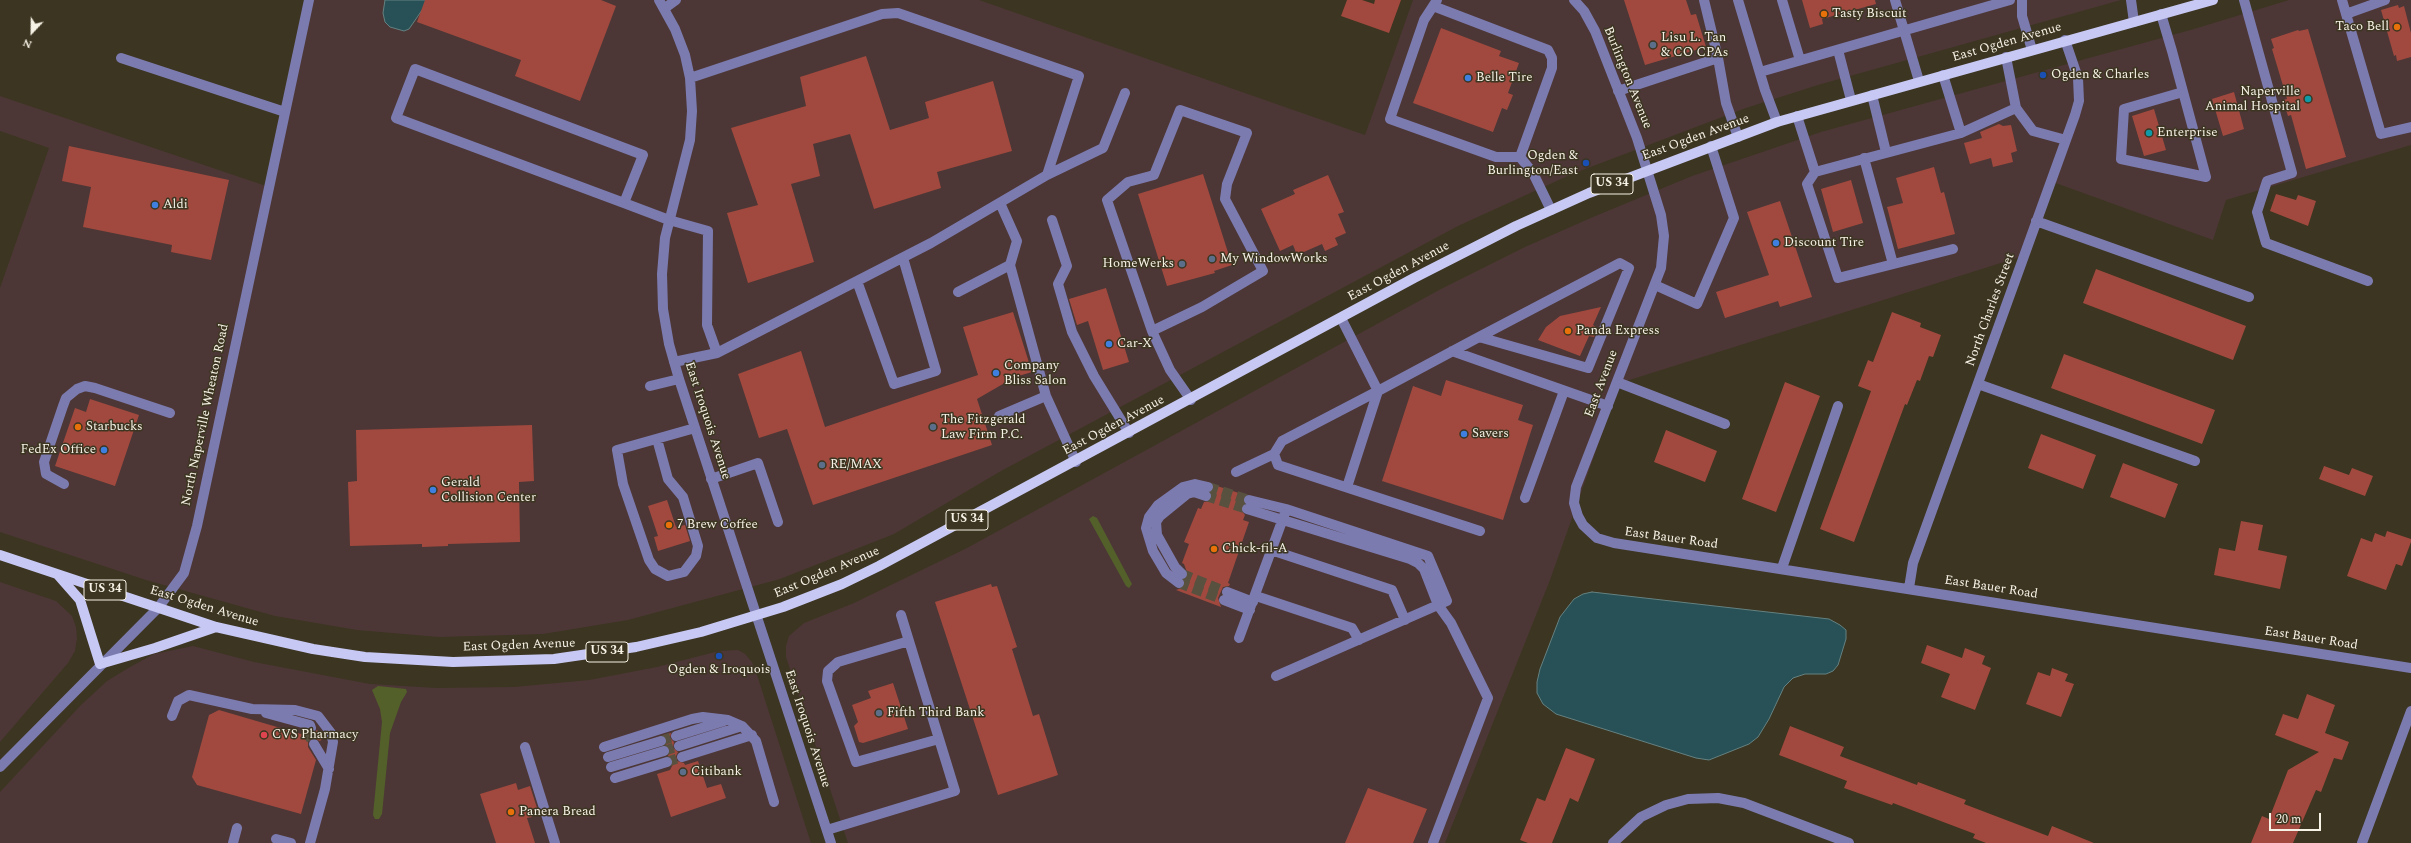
<!DOCTYPE html>
<html>
<head>
<meta charset="utf-8">
<style>
	body { margin:0 }
	#map { position:relative; width:2411px; height:843px; overflow:hidden; background:#3c3521; font-family:Spectral,serif }
	canvas { display:block }
	.north { position:absolute; left:12px; top:12px; width:40px; height:40px; -webkit-text-stroke:3px #3c3521; paint-order:stroke; rotate:202deg; font-size:11px; font-weight:700; line-height:16px; text-align:center; color:#f6f2e6 }
	.north::after { content:''; display:block; margin:auto; width:14px; height:18px; background:#f6f2e6; clip-path:polygon(50% 0,100% 100%,50% 72%,0 100%) }
	.scale { position:absolute; left:2269px; top:813px; width:52px; height:18px; box-sizing:border-box; border:2px solid #f6f2e6; border-top:0; padding-left:5px; font-size:12px; line-height:14px; white-space:nowrap; color:#f6f2e6; -webkit-text-stroke:3px #3c3521; paint-order:stroke }
</style>
</head>
<body>
<div id="map">
<canvas width="2411" height="843"></canvas>
<div class="north">N</div>
<div class="scale">20 m</div>
</div>
<script>
const ctx = document.querySelector('canvas').getContext('2d');
ctx.lineJoin = 'round';
function fillPath(path, color) { ctx.fillStyle = color; ctx.fill(path, 'evenodd'); }
const shape = rows => new Path2D(rows.map(r => 'M' + r).join(''));
function stroke(path, color, width, dash) { ctx.strokeStyle = color; ctx.lineWidth = width; ctx.lineCap = dash ? 'butt' : 'round'; ctx.setLineDash(dash || []); ctx.stroke(path); }
function drawText(font, color, halo, rows, align = 'center') {
  ctx.font = font + ' Spectral,serif'; ctx.lineWidth = 3; ctx.setLineDash([]); ctx.textBaseline = 'middle'; ctx.strokeStyle = halo; ctx.fillStyle = color; for (const [text, x, y, turn = 0] of rows) {
    ctx.save(); ctx.translate(x, y); ctx.rotate((+turn || 0) * Math.PI / 180); ctx.textAlign = isNaN(turn) ? turn : align; if (halo) ctx.strokeText(text, 0, 0); ctx.fillText(text, 0, 0); ctx.restore();
  }
}
fillPath(shape([
	[309,0,979,0,1365,135,1413,0,2121,0,1818,85,1746,108,1572,174,1458,226,1001,471,894,534,780,579,628,620,543,634,439,637,357,630,275,616,146,580,0,532,0,288,49,148,0,131,0,96,269,187],
	[2289,0,2411,0,2411,145,2226,200,2213,240,2050,181,2023,256,1620,383,1550,580,1445,843,848,843,786,657,786,646,789,636,804,623,854,603,967,548,1441,289,1525,247,1593,217,1692,176,1821,132,2194,29],
	[0,582,56,601,72,616,76,627,77,638,75,651,68,663,0,742],
	[193,646,254,662,370,684,436,688,514,687,589,680,657,667,719,651,738,650,745,654,752,662,758,678,811,843,0,843,0,792,81,705,107,681,130,667,154,654]
]), '#4c3736');
fillPath(shape([
	[1093,516,1097,518,1132,584,1129,588,1126,586,1089,519],
	[378,686,406,689,407,692,401,702,390,733,382,814,379,819,375,819,373,815,382,722,380,709,372,690]
]), '#53602a');
const water = shape([
	[385,0,429,0,409,29,404,31,390,27,385,22,383,13,385,0],
	[1592,592,1829,619,1840,625,1846,630,1846,639,1838,665,1833,671,1826,674,1805,674,1793,678,1784,687,1769,719,1758,737,1749,744,1709,760,1696,758,1556,714,1543,704,1537,693,1537,682,1540,669,1560,617,1574,599,1583,594,1592,592]
]);
fillPath(water, '#275156');
stroke(water, '#658181', 1);
fillPath(shape([
	[425,0,601,0,616,6,580,101,515,76,521,60,417,22],
	[1347,0,1362,0,1374,4,1375,0,1401,0,1389,33,1341,16],
	[1624,0,1686,0,1691,15,1696,14,1706,47,1645,65],
	[1802,0,1875,0,1876,4,1822,19,1823,24,1810,28],
	[2398,5,2399,8,2404,6,2411,33,2411,57,2397,61,2396,55,2394,56,2381,10],
	[1441,28,1501,51,1499,56,1519,63,1508,93,1513,95,1507,110,1502,108,1493,132,1413,103],
	[2308,29,2346,157,2306,169,2291,115,2288,116,2283,100,2287,99,2272,49,2274,48,2271,39,2298,30,2299,31],
	[866,56,890,130,929,118,925,102,993,81,1012,151,937,172,941,188,874,209,850,134,813,144,820,176,791,184,814,262,748,283,727,213,758,205,731,128,806,106,800,77],
	[2234,92,2244,129,2223,136,2212,99],
	[2154,109,2166,150,2144,156,2132,116],
	[1999,124,2003,126,2011,125,2017,151,2011,153,2013,162,1993,167,1991,158,1970,164,1964,143,1982,138,1980,132],
	[69,146,229,180,211,260,171,252,172,245,83,227,91,187,62,181],
	[1934,167,1941,193,1944,192,1955,234,1898,249,1887,207,1903,203,1896,178],
	[1203,174,1232,265,1214,271,1215,273,1167,286,1138,194],
	[1328,175,1344,212,1338,214,1346,233,1335,238,1338,245,1325,251,1322,244,1297,255,1293,245,1280,251,1261,209,1295,194,1293,190],
	[1851,180,1863,223,1833,232,1821,189],
	[2276,194,2296,200,2298,195,2316,201,2308,226,2270,211],
	[1780,201,1812,297,1780,307,1778,301,1725,318,1716,292,1769,275,1747,212],
	[2096,269,2246,326,2233,360,2083,303],
	[1106,288,1129,362,1103,370,1088,321,1077,325,1069,299],
	[1601,307,1593,325,1597,328,1594,337,1589,336,1580,356,1538,340,1546,327,1560,316],
	[1013,312,1032,372,1015,377,977,399,992,445,813,505,787,429,759,438,738,374,801,351,825,427,978,375,963,327],
	[1892,312,1921,323,1920,327,1941,335,1933,357,1929,356,1920,381,1917,380,1907,405,1905,404,1854,542,1820,529,1871,391,1858,386,1868,360,1873,362],
	[2064,354,2215,410,2202,444,2051,388],
	[1446,380,1523,405,1518,420,1533,425,1503,520,1382,481,1413,386,1441,396],
	[1785,382,1820,396,1776,512,1742,499],
	[90,399,139,415,115,486,55,466,75,408,86,412],
	[532,425,534,481,519,482,520,542,448,544,448,546,422,547,422,544,350,546,348,482,357,481,356,430],
	[1666,430,1717,451,1705,482,1654,462],
	[2041,434,2096,455,2083,489,2028,468],
	[2123,463,2178,484,2165,518,2110,497],
	[2324,466,2349,475,2352,468,2373,476,2365,496,2319,479],
	[1214,485,1245,495,1241,510,1245,515,1243,520,1249,522,1228,583,1230,584,1229,586,1223,587,1218,598,1221,607,1176,590,1184,587,1185,580,1188,575,1184,564,1182,563,1189,544,1184,542,1198,508,1201,509,1204,502,1211,501],
	[667,500,676,527,685,525,690,541,658,551,654,537,658,536,648,506],
	[2241,521,2263,525,2258,550,2287,556,2280,589,2214,575,2219,548,2235,551],
	[2387,531,2411,539,2411,542,2402,566,2396,564,2386,590,2347,576,2361,538,2372,542,2375,533,2385,537],
	[991,584,992,587,997,586,1017,647,1012,649,1033,716,1039,714,1058,775,998,795,935,602],
	[1927,645,1962,658,1965,648,1985,656,1982,664,1991,668,1975,710,1941,697,1950,674,1921,663],
	[2052,668,2068,674,2065,681,2074,684,2061,717,2026,704,2038,672,2050,676],
	[893,683,908,729,863,743,859,742,854,726,858,722,852,705,871,698,868,691],
	[2307,694,2335,705,2325,733,2349,742,2342,760,2334,758,2321,792,2316,790,2293,843,2251,843,2262,816,2269,819,2288,770,2319,752,2275,735,2283,714,2298,719],
	[219,710,301,734,306,731,313,734,317,730,322,739,320,741,314,738,308,741,308,747,316,760,301,814,197,785,192,777,209,715],
	[1790,726,1844,747,1840,756,1917,785,1918,782,1966,800,1964,804,2048,836,2052,826,2094,843,1986,843,1973,838,1975,834,1893,803,1892,805,1844,788,1847,781,1779,755],
	[671,733,670,738,674,742,673,748,678,752,676,756,677,761,684,763,685,765,698,761,707,788,721,784,726,798,671,817,657,774,670,770,673,764,673,760,668,756,670,750,666,745,667,739,663,735],
	[1566,748,1595,759,1578,802,1570,798,1552,843,1528,843,1520,840,1537,798,1545,801],
	[516,783,518,790,530,786,538,811,531,813,532,817,527,818,535,843,496,843,480,794],
	[1368,788,1427,809,1413,843,1345,843]
]), '#a1493e');
stroke(shape([
	[1208,487,1249,500],
	[1206,496,1247,509],
	[1182,574,1227,592],
	[1179,583,1224,600],
	[306,731,314,744],
	[661,741,676,736],
	[664,751,679,746],
	[667,762,682,757]
]), '#58513f', 10, [10, 5]);
stroke(shape([
	[659,0,675,29,685,55,690,78,692,111,690,140,665,238,662,274,663,309,669,344,679,379,831,843],
	[1437,0,1424,20,1390,119,1496,157,1520,157,1533,173,1551,210],
	[1574,0,1584,11,1595,31,1637,138,1661,215,1664,236,1661,268,1576,487,1574,503,1578,516,1583,525,1597,538,1614,543,2411,668],
	[1704,0,1718,58,1726,103,1738,137],
	[1738,0,1765,90,1777,122],
	[1782,0,1800,60],
	[1895,0,1919,81],
	[2022,0,2022,16,2032,50],
	[2131,0,2134,22],
	[2244,0,2292,173,2267,181,2257,212,2266,243,2368,281],
	[2342,0,2381,134,2411,127],
	[1433,6,1548,50,1552,58,1552,68,1520,157],
	[665,8,676,0],
	[2161,14,2172,51,2206,177,2121,159,2124,109,2183,92],
	[2346,14,2385,0],
	[1838,50,1851,100],
	[2006,57,2016,108,2033,131,2066,140],
	[121,58,285,112],
	[1760,72,2010,0],
	[1943,75,1961,133],
	[690,78,882,14,898,13,1079,76,1047,175],
	[1618,91,1718,58],
	[1872,95,1886,152],
	[1797,116,1815,172,1961,133,2016,108],
	[1864,158,1893,264],
	[1815,172,1807,184,1838,278,1953,249],
	[624,203,643,155,415,69,396,118,624,203,669,220,708,231,707,325,717,353],
	[1000,203,1017,241,1010,265,1046,396,1076,462],
	[1052,220,1067,266,1058,284,1072,332,1094,376,1129,433],
	[2036,221,2249,297],
	[857,281,894,384,936,371,903,258],
	[1655,285,1697,304,1734,218,1711,146],
	[958,292,1010,265],
	[1341,318,1378,391,1347,487],
	[1152,331,1202,307,1263,271,1225,199,1227,184,1247,133,1180,110,1154,175,1128,182,1107,200,1152,331,1170,370,1191,400],
	[1479,337,1588,368,1629,268,1620,263,1479,337,1378,391,1282,441,1274,454,1278,465,1480,531],
	[1452,351,1608,406],
	[674,362,717,353,931,243,1047,175,1103,148,1125,93],
	[1617,382,1725,424],
	[1978,384,2195,461],
	[650,386,679,379],
	[999,416,1046,396],
	[657,439,668,479,683,497,698,546,696,556,684,572,668,576,655,569,649,560,623,484,617,450,695,428],
	[1236,472,1274,454],
	[711,479,758,463,778,522],
	[64,484,46,474,44,462,63,406,66,398,77,389,85,386,95,388,170,413],
	[1525,498,1564,391],
	[1249,500,1286,509,1428,556,1447,601,1276,676],
	[1247,509,1410,559,1418,563,1424,569,1438,605,1451,623,1488,698,1433,843],
	[1271,550,1392,590,1405,620],
	[1782,568,1838,406],
	[1182,574,1175,567,1157,535,1156,522,1160,516,1187,494,1194,492,1206,496],
	[1179,583,1166,573,1153,551,1146,528,1149,517,1158,505,1183,487,1195,484,1208,487],
	[1909,588,1913,563,2075,115,2079,101,2078,78,2065,40],
	[1227,592,1253,602],
	[1256,596,1352,628,1359,640],
	[1224,600,1250,610],
	[1239,638,1285,513],
	[909,641,838,662,828,671,827,681,856,762,939,739],
	[266,713,310,725,311,728],
	[172,716,178,701,189,695,252,709,295,710,318,716,331,733,333,742,325,789,310,843],
	[676,736,724,721],
	[314,744,329,769],
	[679,746,742,726],
	[525,747,555,843],
	[604,747,692,719,703,717,728,720,742,726,756,741,774,802],
	[608,757,661,741],
	[682,757,752,735],
	[0,767,158,608,184,573,197,526,309,0],
	[611,767,664,751],
	[615,778,667,762],
	[827,830,955,791,901,615],
	[276,839,291,843],
	[233,843,237,828],
	[1613,843,1641,817,1666,805,1688,799,1718,798,1744,803,1849,843],
	[2362,843,2411,711]
]), '#7c7bb0', 10);
stroke(shape([
	[0,555,216,627,313,649,365,657,453,662,554,659,636,647,701,632,783,607,842,584,879,566,1414,278,1516,226,1589,193,1777,122,2213,0],
	[58,575,80,600,100,664,155,648,216,627]
]), '#c7c8f4', 10);
for (const [x, y, r, color] of [
	[1824,14,4,"#e8710a"],
	[2397,27,4,"#e8710a"],
	[1653,45,4,"#5c6f8a"],
	[2043,75,4,"#1a4fb4"],
	[1468,78,4,"#3f7fe0"],
	[2308,99,4,"#0f9aa8"],
	[2149,133,4,"#0f9aa8"],
	[1586,163,4,"#1a4fb4"],
	[155,205,4,"#3f7fe0"],
	[1776,243,4,"#3f7fe0"],
	[1212,259,4,"#5c6f8a"],
	[1182,264,4,"#5c6f8a"],
	[1568,331,4,"#e8710a"],
	[1109,344,4,"#3f7fe0"],
	[996,373,4,"#3f7fe0"],
	[78,427,4,"#e8710a"],
	[933,427,4,"#5c6f8a"],
	[1464,434,4,"#3f7fe0"],
	[104,450,4,"#3f7fe0"],
	[822,465,4,"#5c6f8a"],
	[433,490,4,"#3f7fe0"],
	[669,525,4,"#e8710a"],
	[1214,549,4,"#e8710a"],
	[719,656,4,"#1a4fb4"],
	[879,713,4,"#5c6f8a"],
	[264,735,4,"#e0444e"],
	[683,772,4,"#5c6f8a"],
	[511,812,4,"#e8710a"]
]) { const dot = new Path2D(); dot.arc(x, y, r, 0, 2 * Math.PI); ctx.fillStyle = color; ctx.fill(dot); stroke(dot, '#3c3521', 1.5); }
for (const [x, y, w] of [
	[1612,184,42],
	[967,520,42],
	[105,590,42],
	[607,652,42]
]) { const box = new Path2D(); box.roundRect(x - w / 2, y - 10, w, 20, 3); ctx.fillStyle = '#3c3521'; ctx.fill(box); stroke(box, '#f6f2e6', 1); }
drawText('bold 12px', '#f6f2e6', null, [
	["US 34",1612,184],
	["US 34",967,520],
	["US 34",105,590],
	["US 34",607,652]
]);
drawText('13px', '#f6f2e6', '#3c3521', [
	["Tasty Biscuit",1832,14],
	["Taco Bell",2389,27,"right"],
	["Lisu L. Tan",1661,38],
	["& CO CPAs",1661,53],
	["Ogden & Charles",2051,75],
	["Belle Tire",1476,78],
	["Naperville",2300,92,"right"],
	["Animal Hospital",2300,107,"right"],
	["Enterprise",2157,133],
	["Ogden &",1578,156,"right"],
	["Burlington/East",1578,171,"right"],
	["Aldi",163,205],
	["Discount Tire",1784,243],
	["My WindowWorks",1220,259],
	["HomeWerks",1174,264,"right"],
	["Panda Express",1576,331],
	["Car-X",1117,344],
	["Company",1004,366],
	["Bliss Salon",1004,381],
	["The Fitzgerald",941,420],
	["Law Firm P.C.",941,435],
	["Starbucks",86,427],
	["Savers",1472,434],
	["FedEx Office",96,450,"right"],
	["RE/MAX",830,465],
	["Gerald",441,483],
	["Collision Center",441,498],
	["7 Brew Coffee",677,525],
	["Chick-fil-A",1222,549],
	["Ogden & Iroquois",719,670,"center"],
	["Fifth Third Bank",887,713],
	["CVS Pharmacy",272,735],
	["Citibank",691,772],
	["Panera Bread",519,812]
], 'left');
drawText('13px', '#f6f2e6', '#3c3521', [
	["East Ogden Avenue",2007,43,-16],
	["Burlington Avenue",1627,78,68],
	["East Ogden Avenue",1696,138,-20],
	["East Ogden Avenue",1399,272,-28],
	["North Charles Street",1991,310,-70],
	["East Avenue",1602,384,-69],
	["North Naperville Wheaton Road",206,415,-78],
	["East Iroquois Avenue",707,421,72],
	["East Ogden Avenue",1114,426,-28],
	["East Bauer Road",1671,539,8],
	["East Ogden Avenue",827,573,-23],
	["East Bauer Road",1991,588,9],
	["East Ogden Avenue",204,607,17],
	["East Bauer Road",2311,639,9],
	["East Ogden Avenue",519,646,-2],
	["East Iroquois Avenue",807,729,72]
]);
</script>
</body>
</html>
